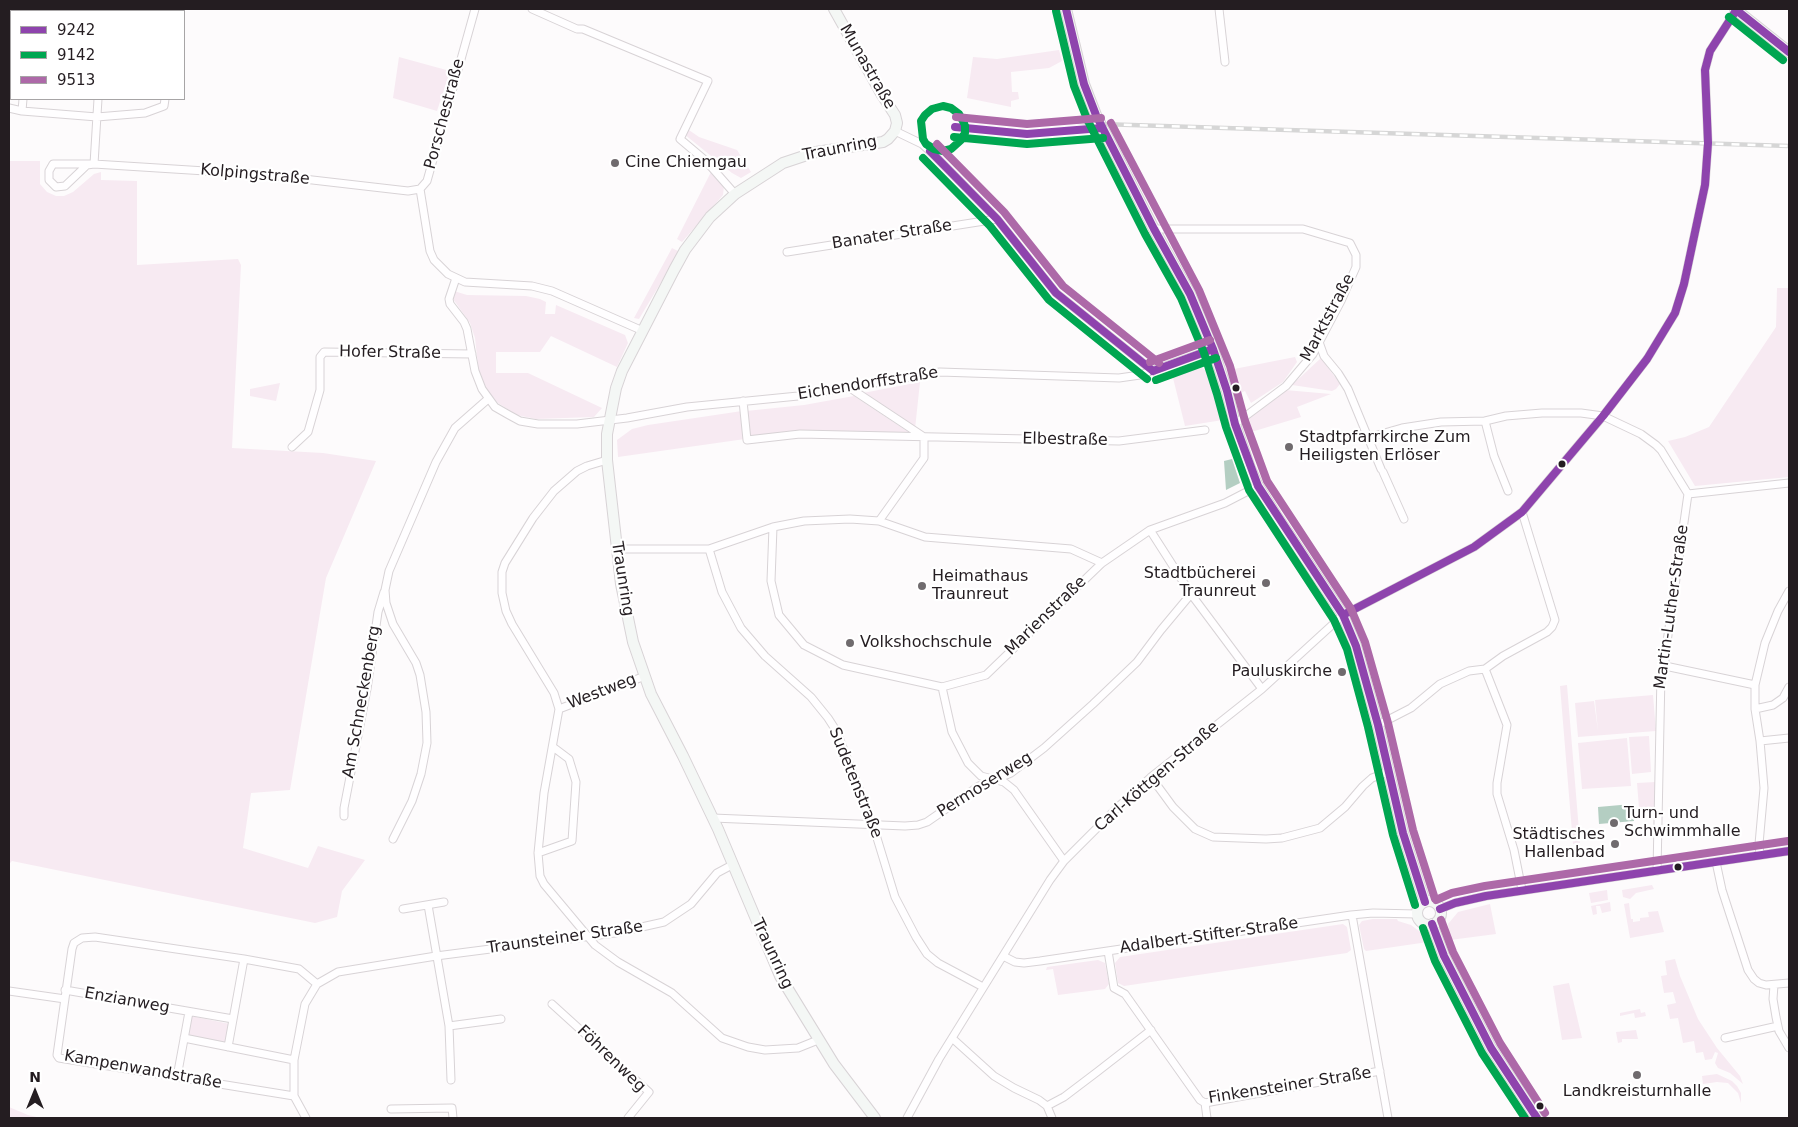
<!DOCTYPE html>
<html>
<head>
<meta charset="utf-8">
<style>
	body { margin:0 }
	#map { position:relative; width:1798px; height:1127px; overflow:hidden; background:#fdfbfc; font-family:"DejaVu Sans",sans-serif }
	canvas { display:block }
	.frame { position:absolute; inset:0; border:10px solid #241d21; pointer-events:none }
	.legend { position:absolute; left:10px; top:10px; width:175px; height:90px; box-sizing:border-box; background:#fff; border:1px solid #a7a5a6; margin:0; padding:6px 9px; list-style:none; font-size:15px; color:#241d21 }
	.legend li { display:flex; align-items:center; gap:10px; height:25px }
	.legend b { width:25px; border:1px solid #a7a5a6 }
	.north { position:absolute; left:10px; top:1067px; width:50px; height:50px; -webkit-text-stroke:4px #fff; paint-order:stroke; rotate:0deg; font-size:14px; font-weight:700; line-height:20px; text-align:center; color:#241d21 }
	.north::after { content:''; display:block; margin:auto; width:18px; height:22px; background:#241d21; clip-path:polygon(50% 0,100% 100%,50% 72%,0 100%) }
</style>
</head>
<body>
<div id="map">
<canvas width="1798" height="1127"></canvas>
<div class="frame"></div>
<ul class="legend">
<li><b style="height:6px;background:#8e44ad"></b>9242</li>
<li><b style="height:6px;background:#00a651"></b>9142</li>
<li><b style="height:6px;background:#ad69a8"></b>9513</li>
</ul>
<div class="north">N</div>
</div>
<script>
const ctx = document.querySelector('canvas').getContext('2d');
ctx.lineJoin = 'round';
function fillPath(path, color) { ctx.fillStyle = color; ctx.fill(path, 'evenodd'); }
const shape = rows => new Path2D(rows.map(r => 'M' + r).join(''));
function stroke(path, color, width, dash) { ctx.strokeStyle = color; ctx.lineWidth = width; ctx.lineCap = dash ? 'butt' : 'round'; ctx.setLineDash(dash || []); ctx.stroke(path); }
function drawText(font, color, halo, rows, align = 'center') {
  ctx.font = font + ' "DejaVu Sans",sans-serif'; ctx.lineWidth = 4.5; ctx.setLineDash([]); ctx.textBaseline = 'middle'; ctx.strokeStyle = halo; ctx.fillStyle = color; for (const [text, x, y, turn = 0] of rows) {
    ctx.save(); ctx.translate(x, y); ctx.rotate((+turn || 0) * Math.PI / 180); ctx.textAlign = isNaN(turn) ? turn : align; if (halo) ctx.strokeText(text, 0, 0); ctx.fillText(text, 0, 0); ctx.restore();
  }
}
fillPath(shape([
	[1059,50,1062,61,1049,68,1011,72,1012,92,1018,92,1019,99,1011,101,1011,107,967,98,973,57,997,59],
	[399,57,450,71,437,111,393,98],
	[686,128,699,137,737,150,751,172,741,178,732,173,684,134],
	[9,161,40,161,40,184,47,192,56,196,64,196,73,192,94,174,101,172,101,180,137,181,137,265,238,259,241,265,232,448,323,453,376,461,326,578,290,790,251,793,243,848,308,868,318,846,365,860,342,891,337,917,315,923,12,861,9,864],
	[711,172,724,186,723,195,682,242,677,239],
	[672,248,678,251,669,269,639,319,634,318],
	[1777,288,1789,288,1789,477,1695,486,1668,441,1685,437,1709,427,1776,327],
	[454,291,467,295,526,296,540,299,546,302,545,314,555,314,556,305,625,335,628,343,617,367,551,336,540,352,496,352,496,373,528,373,602,408,594,417,536,419,517,415,498,403,487,390,479,375,475,338,470,323,453,299],
	[1295,357,1297,362,1283,382,1251,403,1245,391,1240,393,1234,369],
	[1321,358,1340,384,1336,389,1332,391,1292,385],
	[1202,368,1217,378,1229,419,1185,426,1172,374],
	[920,382,915,429,863,393],
	[280,383,276,401,250,396,250,389],
	[1285,390,1331,394,1297,407,1301,417,1248,433,1244,420],
	[854,396,913,435,749,438,746,411,804,405],
	[742,411,745,439,618,457,617,440,632,429,648,425],
	[1567,685,1580,843,1573,844,1560,686],
	[1653,695,1656,731,1578,737,1575,703,1594,701,1598,731,1595,700],
	[1649,736,1651,772,1632,774,1629,737],
	[1627,738,1631,786,1582,789,1578,743],
	[1655,782,1654,815,1647,816,1647,808,1639,808,1637,783],
	[1652,885,1654,889,1636,893,1630,899,1623,897,1622,890],
	[1607,890,1608,900,1591,903,1589,893],
	[1610,902,1611,911,1602,913,1600,906,1596,906,1597,914,1593,915,1591,906],
	[1629,903,1631,919,1633,919,1633,922,1640,921,1640,918,1649,917,1648,912,1658,911,1664,932,1630,938,1624,904],
	[1490,904,1496,934,1450,940,1448,924,1458,912],
	[1373,919,1397,919,1398,921,1411,925,1423,934,1428,942,1366,951,1364,949,1359,925,1362,921],
	[1343,924,1347,927,1351,950,1347,953,1124,986,1118,983,1115,963,1120,957],
	[1675,959,1680,976,1698,1019,1717,1048,1740,1076,1743,1084,1730,1073,1718,1068,1715,1063,1718,1053,1715,1052,1712,1059,1705,1060,1703,1052,1696,1053,1694,1041,1683,1043,1678,1018,1670,1019,1667,1005,1676,1003,1673,992,1664,993,1661,976,1667,975,1665,961],
	[1098,960,1105,963,1109,984,1105,989,1058,995,1053,969,1046,970,1047,967],
	[1569,983,1582,1038,1562,1040,1553,986],
	[1640,1009,1641,1013,1645,1012,1646,1016,1635,1018,1634,1013,1620,1016,1620,1013],
	[191,1016,230,1024,228,1047,190,1039,188,1033],
	[1636,1030,1638,1039,1622,1039,1622,1042,1618,1043,1616,1032],
	[1717,1074,1732,1081,1737,1086,1741,1093,1741,1103,1738,1093,1728,1083,1717,1082,1703,1084,1702,1076],
	[9,1107,28,1115,41,1118,9,1118]
]), '#f7eaf2');
fillPath(shape([
	[1232,459,1240,483,1226,490,1224,461],
	[1632,804,1634,821,1599,824,1598,807]
]), '#b4cec2');
const street = shape([
	[26,9,26,11],
	[532,9,577,29,583,29,708,81,680,139,706,161,735,194],
	[1219,9,1225,62],
	[104,11,105,9],
	[178,11,178,9],
	[9,108,22,111,97,117,145,113,164,106,165,99],
	[22,111,23,99],
	[895,131,922,144,936,157,997,219,1056,293,1153,371],
	[90,164,53,164,49,171,49,180,56,187,65,186,87,165,94,164,269,175,408,191,420,189,427,181,475,9],
	[94,164,98,99],
	[420,189,430,251,434,260,448,274,465,282,532,286,552,291,643,331],
	[1154,229,1303,229,1350,243,1356,255,1356,267,1341,301,1313,354,1286,386,1235,424],
	[787,252,997,219],
	[456,278,449,299,450,304,464,322,467,329,475,371,482,389,495,407,509,415,520,421,538,424,577,424,627,418,687,407,798,396,940,372,1119,378,1140,375,1213,349],
	[1319,342,1324,356,1338,373,1348,389,1381,469],
	[850,388,924,437,924,458,879,521],
	[743,401,747,440,800,434,1119,441,1205,430],
	[1485,421,1506,416,1542,413,1581,413,1603,416,1641,434,1656,445,1661,450,1688,494,1665,656,1665,666,1661,674,1657,871],
	[1367,438,1402,428,1441,422,1485,421,1494,456,1508,491],
	[292,447,308,432,320,390,320,357,324,352,472,354],
	[607,460,587,466,577,471,554,491,533,518,505,563,502,572,502,593,506,611,512,624,554,693,559,709,544,793,538,853,540,876,544,884,595,945,618,962,672,993,722,1038,748,1047,765,1050,798,1048,818,1040],
	[1383,472,1404,519],
	[1688,494,1789,483],
	[773,527,771,581,779,615,804,645,843,665,942,687,986,675,1102,563,1150,530,1225,503,1258,486],
	[1150,530,1191,594,1262,689],
	[616,549,709,549,773,527,804,521,850,519,879,521,925,537,1071,549,1102,563],
	[709,549,722,592,741,628,765,656,811,697,828,718,837,732,873,825,895,897,916,937,927,954,938,963,983,987],
	[1665,666,1755,685],
	[1485,669,1507,725,1497,783,1497,794,1514,850,1522,890],
	[942,687,952,732,968,763,981,776,1004,782,1014,790,1064,861],
	[559,709,645,676],
	[1755,709,1773,705,1783,698,1789,687],
	[1378,725,1411,708,1440,684,1469,671,1485,669,1503,656,1547,632,1552,627,1555,620,1522,512],
	[1760,741,1789,738],
	[1151,777,1173,807,1195,829,1213,837,1266,839,1282,838,1320,828,1345,807,1363,786,1372,778,1388,772],
	[344,816,344,808,367,689,378,612,384,592],
	[713,818,905,826,918,825,927,822,979,786,1011,773,1044,748,1093,704,1137,662,1161,630,1191,594],
	[393,839,412,801,421,774,427,743,426,712,420,675,416,663,393,624,386,603,385,590,389,571,436,462,455,428,488,399],
	[538,853,572,841,576,782,569,759,553,747],
	[1760,855,1759,844,1764,788,1760,741,1755,709,1755,685,1765,643,1778,611,1789,591],
	[1716,862,1722,890,1748,970,1754,979,1759,983,1766,985,1789,983],
	[428,905,449,1026,451,1080],
	[403,909,444,902],
	[1440,909,1455,903,1486,896,1789,851],
	[1352,915,1388,1118],
	[1108,951,1114,988,1125,994,1200,1100,1205,1103,1380,1071],
	[1003,956,1015,962,1024,963,1040,961,1351,915,1373,913,1417,914],
	[1774,985,1773,999,1776,1017,1779,1031,1789,1048],
	[65,990,233,1019],
	[9,991,65,999],
	[552,1004,649,1092,628,1118],
	[449,1026,501,1019],
	[184,1038,294,1060],
	[952,1038,994,1076,1014,1088,1039,1100,1047,1106,1064,1097,1097,1072,1151,1030],
	[1725,1038,1778,1026],
	[228,1047,244,959],
	[177,1077,189,1012],
	[294,1096,59,1058,57,1055,72,949,74,943,82,938,95,937,244,959,299,969,317,984],
	[1205,1103,1207,1118],
	[1047,1106,1052,1118],
	[391,1109,452,1108,453,1118],
	[306,1118,294,1096,294,1060,305,1004,317,984,338,972,436,956,615,933,664,922,691,904,717,873,732,865],
	[907,1118,939,1059,1050,880,1064,861,1119,806,1151,777,1262,689,1343,615,1474,547,1522,512,1603,416,1647,359,1675,313,1684,284,1705,185,1708,143,1705,70,1710,51,1737,9]
]);
const secondary = shape([
	[834,9,882,95,895,115,897,123,895,131,888,139,883,142,816,152,783,163,735,194,710,217,685,250,674,270,622,371,616,388,607,434,607,460,621,584,633,642,651,694,683,756,718,829,780,976,834,1064,875,1118],
	[1066,9,1084,84,1096,115,1154,229,1190,294,1213,349,1227,391,1235,424,1250,468,1258,486,1276,515,1343,615,1356,646,1378,725,1403,833,1425,902],
	[1735,9,1789,52],
	'1417 913a12 12 0 1 1 24 0a12 12 0 1 1-24 0Z',
	[1432,924,1444,956,1491,1048,1537,1118]
]);
stroke(street, '#d8d3d6', 9);
stroke(secondary, '#d8d3d6', 12);
stroke(street, '#fffeff', 7);
stroke(secondary, '#f4f7f5', 10);
const rail = shape([
	[1060,120,1100,124,1789,146]
]);
stroke(rail, '#d6d6d6', 4.5);
stroke(rail, '#fff', 2.5, [8]);
stroke(shape([
	[1066,9,1084,84,1096,115,1154,229,1190,294,1213,349,1227,391,1235,424,1258,486,1343,615,1356,646,1378,725,1403,833,1425,902],
	[1735,9,1789,52],
	[955,127,1027,134,1102,128],
	[930,151,997,219,1056,293,1153,371],
	[1153,371,1213,349],
	[1343,615,1474,547,1522,512,1603,416,1647,359,1675,313,1684,284,1705,185,1708,143,1705,70,1710,51,1737,9],
	[1440,909,1455,903,1486,896,1789,851],
	[1432,924,1444,956,1491,1048,1537,1118]
]), '#8e44ad', 8);
stroke(shape([
	[1056,11,1074,86,1087,119,1145,234,1181,298,1204,353,1217,394,1226,427,1249,490,1334,620,1347,649,1368,727,1393,835,1415,905],
	[1729,17,1783,60],
	[964,123,959,114,951,108,943,106,932,109,925,115,921,121,923,139,926,144,934,149,943,151,951,149,961,140,965,133,965,126],
	[954,137,1027,144,1103,138],
	[923,158,990,226,1049,300,1147,379],
	[1156,380,1216,358],
	[1423,928,1435,961,1482,1053,1525,1118]
]), '#00a651', 8);
stroke(shape([
	[956,117,1027,124,1101,118],
	[1111,123,1199,290,1230,366,1245,421,1267,481,1351,609,1365,642,1388,723,1413,830,1435,899],
	[937,144,1004,212,1063,286,1159,363],
	[1150,362,1210,340],
	[1436,900,1452,893,1485,886,1788,841],
	[1441,920,1453,952,1500,1043,1545,1113]
]), '#ad69a8', 8);
for (const [x, y, r, color] of [
	[615,163,5,"#706b6e"],
	[1236,388,4.5,"#241d21"],
	[1289,447,5,"#706b6e"],
	[1562,464,4.5,"#241d21"],
	[1266,583,5,"#706b6e"],
	[922,586,5,"#706b6e"],
	[850,643,5,"#706b6e"],
	[1342,672,5,"#706b6e"],
	[1614,823,5,"#706b6e"],
	[1615,844,5,"#706b6e"],
	[1678,867,4.5,"#241d21"],
	[1637,1075,5,"#706b6e"],
	[1540,1106,4.5,"#241d21"]
]) { const dot = new Path2D(); dot.arc(x, y, r, 0, 2 * Math.PI); ctx.fillStyle = color; ctx.fill(dot); stroke(dot, '#fff', 2); }
drawText('16px', '#241d21', '#fff', [
	["Munastraße",867,67,60],
	["Porschestraße",445,114,-75],
	["Traunring",840,149,-11],
	["Kolpingstraße",255,175,5],
	["Banater Straße",892,235,-9],
	["Marktstraße",1328,318,-62],
	["Hofer Straße",390,353,1],
	["Eichendorffstraße",868,384,-9],
	["Elbestraße",1065,440,1],
	["Traunring",622,579,81],
	["Martin-Luther-Straße",1672,607,-82],
	["Marienstraße",1046,616,-44],
	["Westweg",602,692,-21],
	["Am Schneckenberg",362,702,-80],
	["Carl-Köttgen-Straße",1157,777,-41],
	["Sudetenstraße",855,783,68],
	["Permoserweg",985,785,-32],
	["Adalbert-Stifter-Straße",1209,936,-8],
	["Traunsteiner Straße",565,938,-8],
	["Traunring",772,954,65],
	["Enzianweg",127,1001,10],
	["Föhrenweg",611,1059,44],
	["Kampenwandstraße",143,1070,10],
	["Finkensteiner Straße",1290,1086,-9]
]);
drawText('16px', '#241d21', '#fff', [
	["Cine Chiemgau",625,163],
	["Stadtpfarrkirche Zum",1299,438],
	["Heiligsten Erlöser",1299,456],
	["Stadtbücherei",1256,574,"right"],
	["Traunreut",1256,592,"right"],
	["Heimathaus",932,577],
	["Traunreut",932,595],
	["Volkshochschule",860,643],
	["Pauluskirche",1332,672,"right"],
	["Turn- und",1624,814],
	["Schwimmhalle",1624,832],
	["Städtisches",1605,835,"right"],
	["Hallenbad",1605,853,"right"],
	["Landkreisturnhalle",1637,1092,"center"]
], 'left');
</script>
</body>
</html>
